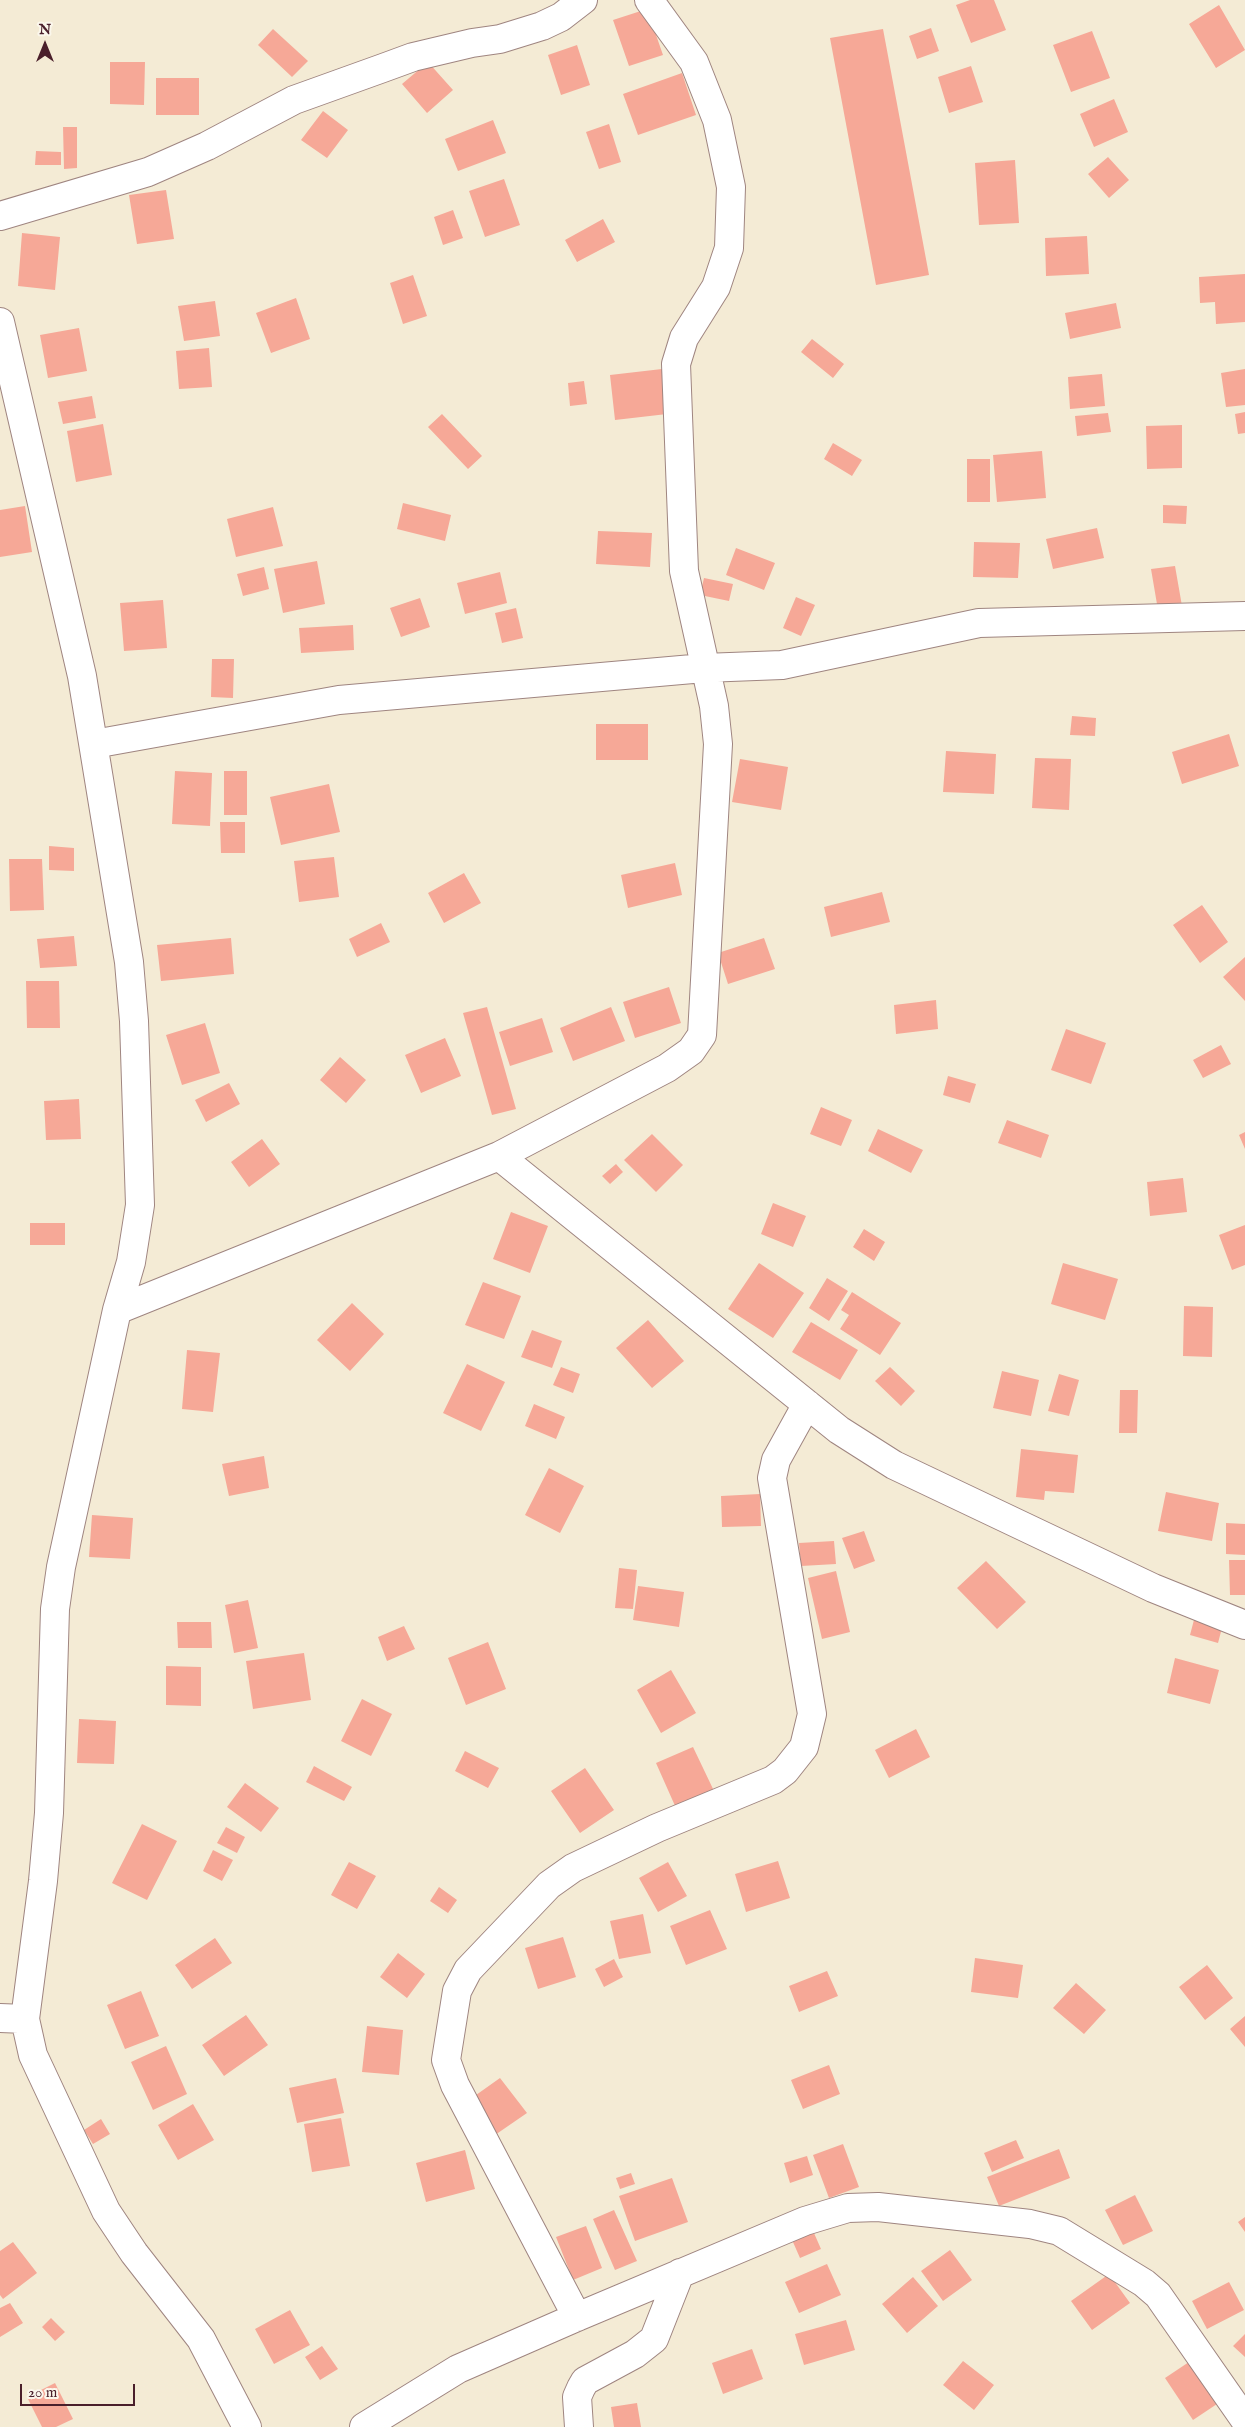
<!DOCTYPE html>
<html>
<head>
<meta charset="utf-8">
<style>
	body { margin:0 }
	#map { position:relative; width:1245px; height:2427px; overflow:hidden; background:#f4ebd5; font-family:"IM FELL English",serif }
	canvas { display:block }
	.north { position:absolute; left:20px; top:20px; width:50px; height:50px; -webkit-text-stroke:4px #fbf7ec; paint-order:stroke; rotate:0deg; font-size:14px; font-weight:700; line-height:20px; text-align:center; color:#4a1f2b }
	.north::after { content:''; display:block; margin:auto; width:18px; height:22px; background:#4a1f2b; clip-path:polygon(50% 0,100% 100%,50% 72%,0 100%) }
	.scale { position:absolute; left:20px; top:2384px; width:115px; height:22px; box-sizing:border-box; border:2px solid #4a1f2b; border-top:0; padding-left:6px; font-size:15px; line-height:18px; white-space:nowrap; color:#4a1f2b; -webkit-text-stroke:4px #fbf7ec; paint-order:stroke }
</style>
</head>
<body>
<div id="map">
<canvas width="1245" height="2427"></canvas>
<div class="north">N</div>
<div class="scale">20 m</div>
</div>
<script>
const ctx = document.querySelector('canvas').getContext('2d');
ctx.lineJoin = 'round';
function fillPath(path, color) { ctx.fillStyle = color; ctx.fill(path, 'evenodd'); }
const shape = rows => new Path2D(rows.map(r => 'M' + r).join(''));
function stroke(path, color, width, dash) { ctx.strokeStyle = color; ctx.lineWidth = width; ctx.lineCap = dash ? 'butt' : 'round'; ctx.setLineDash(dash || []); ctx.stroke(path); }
fillPath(shape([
	[970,0,994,0,1006,30,971,43,956,5],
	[1219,5,1245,50,1216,68,1189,24],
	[647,9,663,55,629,66,613,20],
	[931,28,939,51,917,59,909,36],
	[273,29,308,61,292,77,258,45],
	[883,29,929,275,876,285,830,38],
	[1092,31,1110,78,1071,92,1053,45],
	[577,45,590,85,561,95,548,55],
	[110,62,145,62,144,105,110,104],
	[428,62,453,90,427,113,402,84],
	[971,66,983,102,949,113,938,77],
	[682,73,696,115,638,135,623,94],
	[156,78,199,78,199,115,156,115],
	[1114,99,1128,132,1094,147,1080,114],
	[323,111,348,130,327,158,301,140],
	[493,120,506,153,458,171,445,139],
	[609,124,621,162,599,169,586,132],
	[63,127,77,127,77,168,64,169],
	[36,151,61,152,61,165,35,165],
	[1108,157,1129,180,1109,198,1088,174],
	[1015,160,1019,223,979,225,975,163],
	[504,179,520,225,485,237,469,191],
	[166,190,174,239,137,244,129,195],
	[453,210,463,238,443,245,434,217],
	[603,219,615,242,577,262,565,240],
	[22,233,60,237,55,290,18,286],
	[1087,236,1089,274,1046,276,1045,238],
	[1245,274,1245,322,1216,324,1215,302,1200,303,1199,277],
	[413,275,427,316,403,324,390,283],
	[296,298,310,339,271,353,256,313],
	[215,301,220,336,184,341,178,306],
	[1116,303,1121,328,1070,339,1065,313],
	[79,328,87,371,48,378,40,335],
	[812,339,844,364,833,378,801,352],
	[209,348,212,387,179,389,176,351],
	[662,369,667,414,615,420,610,375],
	[1245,369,1245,405,1226,407,1221,373],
	[1102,374,1105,406,1070,409,1068,377],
	[584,381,587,404,570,406,568,383],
	[92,396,96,418,63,424,58,402],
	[1245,412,1245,433,1238,434,1235,414],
	[1108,413,1111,432,1077,436,1075,416],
	[442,414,482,456,468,469,428,427],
	[103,424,112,475,76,482,67,431],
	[1182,425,1182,468,1147,469,1146,426],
	[833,443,862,460,852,476,824,459],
	[1042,451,1046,498,997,502,993,455],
	[967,459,990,459,990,502,967,502],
	[403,503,451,515,445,541,397,529],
	[1163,505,1187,506,1186,524,1163,523],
	[25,506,32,552,0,557,0,510],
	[273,507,283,546,236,557,227,519],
	[1097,528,1104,558,1053,569,1046,539],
	[598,531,652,533,650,567,596,564],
	[974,542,1020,543,1018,578,973,577],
	[736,548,775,563,764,590,726,575],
	[317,561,325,604,283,613,274,569],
	[1175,566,1182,606,1158,610,1151,569],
	[264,567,269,589,243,596,237,574],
	[500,572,507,603,465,614,457,583],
	[704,578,733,584,729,601,700,595],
	[796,597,815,605,801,636,783,628],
	[420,598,430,627,401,637,390,608],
	[163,600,167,648,124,651,120,603],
	[516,608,523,638,502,643,495,613],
	[353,625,354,650,301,653,299,628],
	[212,659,234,659,233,698,211,697],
	[1072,716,1096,718,1095,736,1070,735],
	[596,724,648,724,648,760,596,760],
	[1229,734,1239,766,1182,784,1172,752],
	[946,751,996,754,994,794,943,792],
	[1035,758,1071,759,1069,810,1032,808],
	[740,759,788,767,781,810,732,802],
	[175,771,212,773,210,826,172,824],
	[224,771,247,771,247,815,224,815],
	[329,784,340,832,281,845,270,797],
	[220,822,245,822,245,853,221,853],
	[49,846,74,848,74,871,49,870],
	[334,857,339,897,299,902,294,861],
	[9,859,42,859,44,910,10,911],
	[675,863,682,895,628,908,621,875],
	[464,873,481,903,444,923,428,893],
	[882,892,890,922,831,937,824,907],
	[1202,905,1228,942,1200,963,1173,925],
	[381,923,390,942,357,957,349,939],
	[74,936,77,966,40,968,37,939],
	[231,938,234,974,161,981,157,945],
	[764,938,775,969,728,984,718,953],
	[1245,957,1245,1001,1223,977],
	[26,981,59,981,60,1028,27,1028],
	[669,987,681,1023,635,1038,623,1002],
	[936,1000,938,1029,896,1034,894,1005],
	[487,1007,516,1109,492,1115,463,1013],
	[611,1007,625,1041,573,1061,560,1028],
	[542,1018,553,1052,510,1066,499,1032],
	[205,1023,220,1073,182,1085,166,1035],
	[1066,1029,1106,1043,1091,1084,1051,1070],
	[445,1038,461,1076,421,1093,405,1055],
	[1221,1045,1231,1064,1203,1078,1193,1060],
	[340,1057,366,1080,346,1103,320,1080],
	[948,1076,976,1084,970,1103,943,1095],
	[229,1083,240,1104,206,1122,195,1100],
	[79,1099,81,1139,46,1140,44,1101],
	[821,1107,852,1120,841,1146,810,1134],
	[1007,1120,1049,1135,1041,1158,998,1143],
	[878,1129,923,1150,911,1173,868,1151],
	[1245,1132,1245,1149,1239,1135],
	[652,1134,683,1165,656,1192,624,1160],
	[262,1139,280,1164,249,1187,231,1162],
	[616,1164,623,1172,610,1184,602,1176],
	[1183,1178,1187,1212,1150,1216,1147,1182],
	[773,1203,806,1216,793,1247,761,1234],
	[511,1212,548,1226,530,1273,493,1259],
	[30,1223,65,1223,65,1245,30,1245],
	[1245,1225,1245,1265,1232,1270,1219,1235],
	[864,1229,885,1242,874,1261,853,1247],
	[759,1263,804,1293,773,1338,728,1309],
	[1063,1263,1118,1279,1105,1320,1051,1304],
	[827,1278,848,1291,829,1321,809,1308],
	[483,1282,521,1296,504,1339,465,1325],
	[852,1292,901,1323,880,1355,840,1329,849,1315,841,1310],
	[352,1303,384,1334,350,1371,317,1340],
	[1184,1306,1213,1307,1212,1357,1183,1356],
	[648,1320,684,1361,652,1388,616,1348],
	[811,1322,858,1350,840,1380,792,1352],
	[532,1330,562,1341,552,1368,521,1357],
	[187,1350,220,1353,213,1412,182,1409],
	[467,1364,505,1382,481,1431,443,1413],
	[561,1367,580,1374,573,1393,553,1385],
	[890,1367,915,1391,901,1406,875,1381],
	[1002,1371,1039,1380,1031,1416,993,1408],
	[1059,1374,1079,1380,1069,1416,1048,1411],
	[1120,1390,1138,1390,1137,1433,1119,1433],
	[534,1404,565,1417,556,1439,525,1426],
	[1021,1449,1078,1455,1074,1493,1045,1491,1044,1500,1016,1497],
	[264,1456,269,1488,229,1496,222,1464],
	[549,1468,584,1486,560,1533,525,1515],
	[1166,1492,1219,1503,1212,1541,1158,1531],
	[760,1494,761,1526,722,1527,721,1496],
	[92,1515,133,1518,130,1559,89,1557],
	[1226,1523,1245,1524,1245,1555,1226,1554],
	[864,1531,875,1561,854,1569,842,1538],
	[834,1541,836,1564,801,1566,799,1543],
	[1229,1560,1245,1560,1245,1595,1230,1595],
	[986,1561,1026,1602,997,1629,957,1588],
	[619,1568,637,1570,633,1609,615,1608],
	[836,1571,850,1632,822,1639,808,1578],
	[638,1586,684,1592,679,1627,633,1620],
	[248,1600,258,1648,234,1653,225,1605],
	[1195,1616,1223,1624,1218,1643,1190,1635],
	[177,1622,211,1622,212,1648,178,1648],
	[404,1626,415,1649,387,1661,378,1637],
	[488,1642,506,1689,466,1705,448,1658],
	[304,1653,311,1700,253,1709,246,1661],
	[1175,1658,1219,1670,1210,1704,1167,1693],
	[166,1666,201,1667,201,1706,166,1705],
	[671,1670,696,1713,661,1733,637,1690],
	[362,1699,392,1714,371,1756,341,1741],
	[79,1719,116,1721,114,1764,77,1763],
	[916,1729,930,1757,889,1778,875,1750],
	[693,1747,714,1791,676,1808,656,1763],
	[465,1751,499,1768,488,1788,455,1771],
	[314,1766,352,1787,344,1801,306,1782],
	[585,1768,614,1810,580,1833,551,1791],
	[245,1783,279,1808,261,1832,227,1807],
	[142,1824,177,1841,147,1900,112,1883],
	[226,1827,245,1837,237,1853,217,1843],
	[213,1850,233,1860,222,1881,203,1871],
	[778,1861,790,1898,746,1912,735,1874],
	[349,1862,376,1876,357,1909,331,1895],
	[668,1862,687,1896,658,1912,639,1878],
	[439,1887,457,1900,448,1913,430,1901],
	[710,1910,727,1949,686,1965,670,1926],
	[643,1914,651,1953,619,1959,610,1921],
	[563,1937,576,1977,538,1989,525,1948],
	[215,1938,232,1963,192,1989,175,1965],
	[398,1953,425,1974,407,1998,380,1977],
	[975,1958,1023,1965,1018,1998,971,1992],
	[614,1959,623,1977,604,1987,595,1969],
	[1207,1965,1233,1998,1205,2020,1179,1987],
	[827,1971,838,1996,799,2012,789,1986],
	[1076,1983,1106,2010,1084,2034,1053,2008],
	[141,1991,159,2036,125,2049,107,2005],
	[246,2015,268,2045,224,2076,202,2045],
	[1245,2016,1245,2047,1230,2029],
	[367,2026,403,2030,399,2075,362,2072],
	[166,2046,187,2094,153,2110,131,2062],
	[829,2065,840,2094,803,2109,791,2080],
	[336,2078,344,2113,297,2123,289,2088],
	[500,2078,527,2113,495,2135,469,2100],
	[193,2104,214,2140,178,2160,158,2125],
	[341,2118,350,2166,312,2172,304,2124],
	[101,2119,110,2134,93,2144,84,2130],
	[1016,2140,1024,2158,992,2172,984,2153],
	[843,2144,859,2187,829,2198,813,2155],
	[1059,2149,1070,2178,999,2206,987,2177],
	[465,2150,475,2189,426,2202,416,2163],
	[807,2156,813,2175,790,2183,784,2163],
	[631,2173,635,2184,620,2189,616,2178],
	[672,2178,688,2222,635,2241,619,2196],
	[1135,2195,1153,2231,1123,2245,1105,2210],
	[614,2210,637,2261,615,2270,593,2219],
	[1245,2217,1245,2232,1238,2222],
	[810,2224,821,2249,800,2258,789,2233],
	[586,2226,602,2268,573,2280,556,2237],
	[13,2242,37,2273,3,2299,0,2295,0,2251],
	[950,2250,972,2280,943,2301,921,2271],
	[827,2264,841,2295,799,2313,785,2282],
	[1109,2274,1130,2303,1092,2330,1071,2301],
	[913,2277,938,2306,907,2333,882,2304],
	[1229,2282,1244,2310,1207,2329,1192,2301],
	[10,2303,23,2323,0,2337,0,2308],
	[290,2310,310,2345,274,2364,255,2329],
	[51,2318,65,2332,55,2341,42,2327],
	[846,2320,855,2350,804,2365,795,2334],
	[1245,2334,1245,2357,1233,2346],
	[322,2346,338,2369,320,2380,305,2357],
	[752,2349,763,2379,723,2394,712,2363],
	[1192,2360,1220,2402,1193,2420,1165,2378],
	[963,2361,994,2385,974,2410,943,2385],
	[55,2383,73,2419,56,2427,42,2427,27,2397],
	[637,2403,641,2427,614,2427,611,2407]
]), '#f6a897');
const minor = shape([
	[0,216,148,172,207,146,294,100,383,68,413,57,472,43,500,39,542,26,561,17,583,0],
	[0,322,82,676,129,962,134,1021,140,1205,131,1262,117,1310,61,1567,55,1609,49,1813,43,1881,25,2019,33,2055,106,2211,134,2253,201,2339,247,2427],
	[94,744,339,700,704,668,782,665,979,623,1245,616],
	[499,1156,667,1068,691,1051,702,1035,718,744,714,706,684,571,676,364,684,338,716,287,729,248,731,187,717,120,694,62,649,0],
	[117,1310,499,1156,839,1430,894,1465,1153,1588,1245,1625],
	[0,2018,25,2019],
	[577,2317,455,2085,446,2060,457,1991,468,1970,549,1885,573,1868,657,1828,773,1780,785,1771,804,1747,812,1714,772,1478,776,1460,807,1404],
	[364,2427,458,2369,577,2317,805,2221,848,2208,878,2207,1030,2224,1059,2231,1144,2283,1158,2295,1245,2420],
	[579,2427,577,2397,581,2388,585,2381,635,2354,654,2339,680,2273]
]);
stroke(minor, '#9f8580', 30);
stroke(minor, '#fff', 28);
</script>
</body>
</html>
